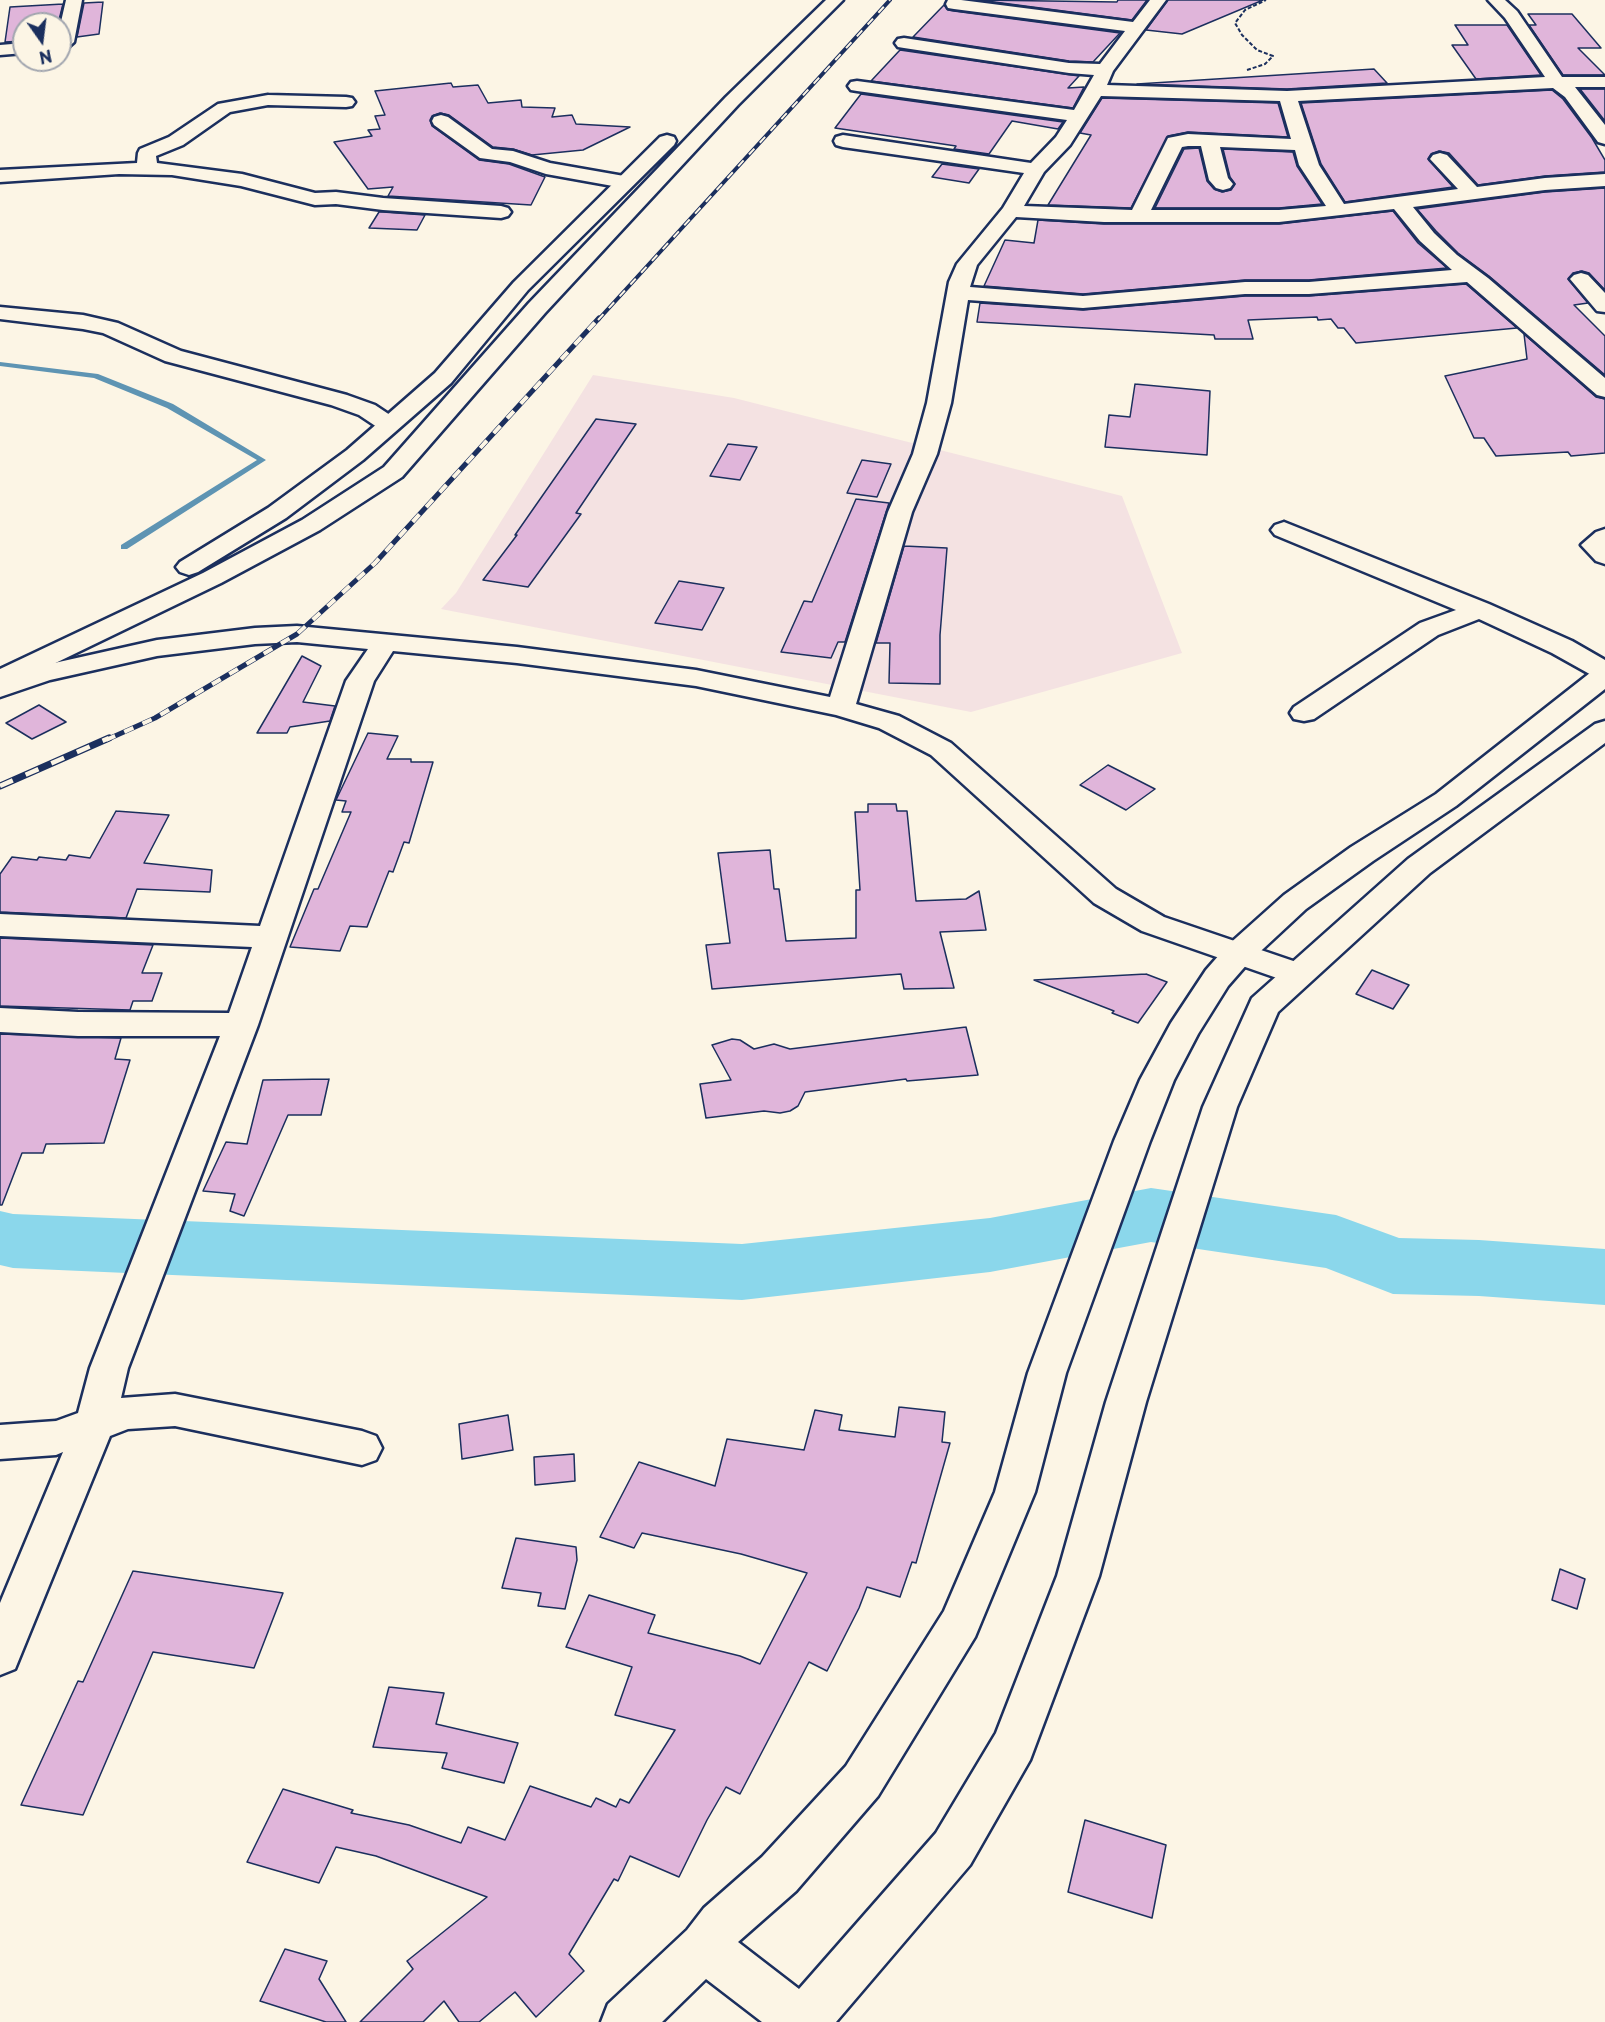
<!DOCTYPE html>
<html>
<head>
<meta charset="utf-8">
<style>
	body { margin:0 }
	#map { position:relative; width:1605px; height:2022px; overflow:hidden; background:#fcf5e5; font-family:"Playpen Sans",sans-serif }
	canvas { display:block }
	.north { position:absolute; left:12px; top:12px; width:60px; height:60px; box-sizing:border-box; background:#fcf5e5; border:2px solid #a2a6af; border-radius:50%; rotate:166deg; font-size:16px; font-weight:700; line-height:24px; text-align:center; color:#1b2f5e }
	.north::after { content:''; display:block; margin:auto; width:21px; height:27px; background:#1b2f5e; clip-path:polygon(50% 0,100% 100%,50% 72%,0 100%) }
</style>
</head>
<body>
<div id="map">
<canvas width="1605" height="2022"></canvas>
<div class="north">N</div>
</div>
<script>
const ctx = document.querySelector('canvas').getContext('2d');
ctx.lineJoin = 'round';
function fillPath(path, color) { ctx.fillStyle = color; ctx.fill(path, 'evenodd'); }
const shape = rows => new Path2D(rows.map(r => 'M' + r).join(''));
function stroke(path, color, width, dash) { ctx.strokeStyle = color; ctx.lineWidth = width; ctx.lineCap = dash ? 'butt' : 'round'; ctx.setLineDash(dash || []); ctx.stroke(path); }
fillPath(shape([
	[593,375,734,398,1122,496,1182,653,971,712,441,609,456,593]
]), '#f4e2e2');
fillPath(shape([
	[0,362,98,374,173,404,266,460,127,549,121,549,121,545,257,460,167,408,94,378,0,366,0,362]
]), '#5e94b3');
fillPath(shape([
	[1151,1188,1336,1215,1399,1238,1479,1240,1605,1249,1605,1305,1479,1296,1393,1294,1326,1268,1151,1242,990,1272,742,1300,13,1268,0,1265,0,1211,13,1214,742,1244,990,1218,1151,1188]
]), '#8bd7eb');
const building = shape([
	[979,0,1117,2,1118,0,1147,0,1132,20,979,0],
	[1168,0,1263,0,1182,34,1146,30,1168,0],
	[103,2,99,34,77,37,84,3,103,2],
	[63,4,58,24,24,24,24,41,5,42,10,7,63,4],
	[944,5,948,10,954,11,1120,33,1093,62,1069,61,913,37,944,5],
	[1528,14,1572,14,1601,48,1578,48,1605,75,1563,75,1529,25,1536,25,1528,14],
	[1455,25,1507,25,1541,75,1476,79,1452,45,1468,45,1455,25],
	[900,50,1079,76,1068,88,1084,87,1073,108,871,81,900,50],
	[1374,69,1387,83,1287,89,1137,84,1374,69],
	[451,83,453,87,478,85,488,103,521,100,522,107,555,108,552,117,572,115,576,124,630,127,583,150,532,155,513,149,493,147,449,115,440,113,432,116,430,120,432,126,479,160,509,164,545,177,531,205,388,196,393,187,368,189,334,142,372,136,368,130,380,129,375,116,385,115,375,91,451,83],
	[1580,89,1605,89,1605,121,1580,89],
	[1552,90,1563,99,1592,138,1605,160,1605,172,1545,176,1478,185,1449,153,1439,151,1431,154,1428,159,1453,187,1345,202,1321,164,1301,103,1552,90],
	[861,94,1063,122,1058,129,1012,121,989,154,954,149,956,146,835,128,861,94],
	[1102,98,1278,103,1288,137,1188,132,1168,136,1131,208,1048,205,1091,135,1080,133,1102,98],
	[1199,148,1207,181,1214,189,1222,192,1231,190,1235,184,1230,177,1223,149,1293,152,1297,166,1322,204,1279,208,1155,208,1184,149,1199,148],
	[942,164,979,169,969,183,932,177,942,164],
	[1605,188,1605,290,1589,273,1582,271,1573,273,1568,279,1588,303,1574,305,1605,336,1605,375,1489,276,1458,253,1436,231,1417,209,1545,192,1605,188],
	[1393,211,1418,243,1447,268,1309,280,1245,280,1083,294,984,286,1005,240,1034,243,1038,220,1104,224,1279,224,1393,211],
	[379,212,383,212,425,215,417,230,369,228,379,212],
	[1466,284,1517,328,1356,343,1344,328,1338,328,1331,319,1318,320,1317,317,1248,320,1253,339,1215,339,1214,335,977,322,980,303,1083,310,1245,296,1309,296,1466,284],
	[1524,334,1596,397,1605,399,1605,453,1571,456,1568,452,1496,456,1484,438,1474,438,1445,376,1527,359,1524,334],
	[1135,384,1210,391,1207,455,1105,447,1109,415,1130,417,1135,384],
	[596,419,636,424,576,513,581,514,528,587,483,580,517,535,515,535,596,419],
	[728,444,757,447,740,480,710,476,728,444],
	[862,460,891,464,877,497,847,493,862,460],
	[856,499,889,503,845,642,838,642,831,658,781,652,804,601,812,602,856,499],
	[904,546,947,548,940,635,940,684,889,683,890,643,876,643,904,546],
	[679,581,724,588,702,630,655,623,679,581],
	[302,656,321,666,303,702,335,706,330,721,290,727,287,733,257,733,302,656],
	[39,705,66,722,32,739,6,723,39,705],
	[368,733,398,736,387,759,411,759,411,762,433,762,409,843,404,842,393,872,389,871,367,927,350,926,340,951,290,947,314,889,318,889,351,812,342,812,346,801,336,800,368,733],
	[1108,765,1155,789,1126,810,1080,785,1108,765],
	[868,804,896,804,897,811,907,811,916,901,966,899,979,891,986,930,940,932,954,988,904,989,901,974,712,989,706,945,730,943,718,853,770,850,774,889,779,889,786,941,856,938,856,890,860,890,855,812,868,812,868,804],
	[116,811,169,815,144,863,212,870,210,892,137,889,126,918,0,912,0,874,12,857,37,860,39,857,66,860,69,855,90,858,116,811],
	[0,938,153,945,142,973,162,973,152,1001,133,1001,130,1010,0,1006,0,938],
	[1372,970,1409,985,1393,1009,1356,994,1372,970],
	[1146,974,1167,982,1138,1023,1112,1013,1114,1011,1034,980,1146,974],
	[966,1027,978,1075,907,1081,906,1079,805,1092,798,1106,790,1111,780,1113,764,1111,706,1118,700,1084,731,1080,712,1045,732,1039,740,1040,754,1049,774,1044,790,1049,966,1027],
	[0,1034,121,1038,115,1059,130,1060,104,1143,46,1144,43,1153,22,1153,2,1205,0,1205,0,1034],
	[329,1079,321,1115,288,1115,244,1216,230,1211,235,1194,203,1191,226,1142,247,1144,263,1080,329,1079],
	[899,1407,945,1412,942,1442,950,1443,916,1563,912,1562,900,1597,867,1587,859,1608,827,1671,809,1662,740,1794,726,1787,707,1820,679,1877,630,1856,618,1881,614,1879,569,1954,584,1971,536,2017,515,1992,479,2022,459,2022,444,2001,423,2022,360,2022,413,1969,407,1961,487,1897,376,1856,336,1847,319,1883,247,1862,283,1789,353,1810,351,1813,409,1825,461,1843,468,1827,505,1840,530,1786,591,1807,596,1798,616,1807,620,1799,629,1803,675,1730,615,1715,632,1667,566,1647,589,1595,655,1615,648,1633,740,1656,760,1664,807,1573,741,1554,642,1533,634,1548,600,1537,639,1462,715,1486,727,1439,804,1450,815,1410,842,1415,839,1430,895,1437,899,1407],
	[508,1415,513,1450,462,1459,459,1424,508,1415],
	[574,1454,575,1481,535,1485,534,1457,574,1454],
	[516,1538,576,1547,577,1560,565,1609,538,1606,541,1593,502,1588,516,1538],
	[1560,1569,1585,1579,1577,1609,1552,1600,1560,1569],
	[133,1571,283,1593,254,1668,153,1652,83,1815,21,1805,78,1681,83,1682,133,1571],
	[389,1687,444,1693,436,1724,518,1743,504,1783,442,1768,447,1753,373,1747,389,1687],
	[1085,1820,1166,1845,1152,1918,1068,1892,1085,1820],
	[285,1949,327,1961,319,1979,346,2022,326,2022,260,2001,285,1949]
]);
fillPath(building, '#e0b5da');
stroke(building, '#1b2f5e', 1.5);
const minor = shape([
	[66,0,82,0,74,42,66,49,60,50,60,26,66,0],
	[948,0,961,0,1133,22,1150,0,1166,0,1113,71,1107,85,1287,91,1545,77,1505,18,1488,0,1505,0,1517,11,1562,77,1605,77,1605,87,1575,87,1605,125,1605,144,1598,142,1565,97,1553,88,1298,101,1319,165,1344,204,1458,189,1430,159,1433,155,1440,153,1447,155,1477,187,1545,178,1605,174,1605,186,1545,190,1413,207,1434,233,1457,255,1488,278,1605,378,1605,397,1597,395,1467,282,1309,294,1245,294,1083,308,968,300,951,403,937,454,912,512,856,704,899,716,951,743,1116,889,1164,917,1308,966,1313,974,1308,982,1297,985,1142,931,1094,903,931,755,879,728,836,715,696,686,517,663,393,651,374,681,258,1025,128,1368,121,1398,175,1394,362,1431,376,1436,382,1448,376,1460,362,1465,175,1426,128,1429,110,1436,15,1669,0,1675,0,1603,63,1452,56,1455,0,1459,0,1425,56,1421,78,1413,90,1368,220,1036,78,1036,0,1032,0,1008,78,1012,229,1013,252,947,0,936,0,914,260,926,346,681,368,649,297,642,255,644,157,656,50,680,0,697,0,680,32,668,157,640,255,628,297,626,517,647,696,670,830,697,888,512,913,454,927,403,949,282,957,264,1003,208,1024,173,843,147,836,145,834,141,836,137,843,135,1031,163,1056,137,1067,120,857,91,851,90,848,86,851,82,857,81,1074,110,1094,75,1069,73,904,48,898,47,895,43,898,39,904,38,1069,63,1100,64,1125,31,954,9,948,8,946,4,948,0],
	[1101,96,1280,101,1291,139,1188,134,1168,138,1132,210,1024,206,1044,172,1070,145,1101,96],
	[1188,146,1201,146,1209,180,1216,188,1223,190,1230,188,1233,184,1228,178,1220,147,1295,150,1299,165,1326,206,1279,210,1151,210,1182,147,1188,146],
	[1394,209,1420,241,1452,270,1309,282,1245,282,1083,296,970,287,977,265,1016,217,1104,222,1279,222,1394,209],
	[24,43,24,53,0,55,0,45,24,43],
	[268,95,346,97,352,98,355,102,352,106,346,107,268,105,230,112,183,145,156,156,157,163,242,174,315,193,336,192,383,198,501,206,508,208,511,212,508,216,501,218,383,210,336,204,315,205,241,186,172,175,119,174,0,182,0,170,137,163,138,153,140,149,169,137,218,104,268,95],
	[441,115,448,117,492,149,513,151,550,163,624,176,631,178,634,182,631,186,624,188,546,174,510,162,480,158,434,125,432,121,434,117,441,115],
	[1581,273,1588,275,1605,293,1605,312,1597,311,1570,279,1574,275,1581,273],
	[0,307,83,315,118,323,181,351,347,395,375,405,396,419,400,424,396,429,388,431,380,429,359,415,331,405,165,361,103,333,83,329,0,319,0,307],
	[1284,522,1489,604,1572,641,1605,660,1605,679,1595,677,1552,653,1479,619,1438,635,1314,719,1304,721,1294,719,1290,713,1294,707,1420,623,1456,610,1275,535,1271,530,1275,525,1284,522],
	[1605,529,1605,564,1596,561,1581,545,1596,532,1605,529]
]);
const major = shape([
	[826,0,843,0,738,105,545,313,402,477,320,530,221,583,10,685,0,687,0,669,203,573,302,520,384,467,529,303,726,97,826,0],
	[667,135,674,137,676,141,674,145,528,290,451,383,363,460,286,518,198,572,189,575,180,572,176,567,180,562,268,508,347,450,435,373,514,282,660,137,667,135],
	[1605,667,1605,689,1456,806,1373,861,1306,909,1249,962,1228,986,1198,1034,1174,1080,1150,1141,1066,1373,1035,1492,975,1637,878,1796,796,1891,738,1942,799,1989,936,1833,996,1733,1057,1576,1106,1402,1203,1107,1252,998,1408,859,1595,724,1605,721,1605,743,1430,873,1278,1012,1237,1107,1146,1402,1099,1576,1030,1760,970,1865,836,2022,762,2022,706,1979,662,2022,601,2022,608,2004,687,1930,704,1908,762,1857,846,1766,944,1611,995,1492,1028,1373,1114,1141,1140,1080,1171,1023,1206,970,1227,946,1284,895,1351,847,1436,794,1595,669,1605,667]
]);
stroke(minor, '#1b2f5e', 5);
stroke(major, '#1b2f5e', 5);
stroke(shape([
	[1247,70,1265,64,1273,56,1257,50,1242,35,1235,23,1245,10,1266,0]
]), '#1b2f5e', 2, [4, 2]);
fillPath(minor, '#fcf5e5');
fillPath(major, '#fcf5e5');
const railFar2 = shape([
	[598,320,890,0]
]);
const railFar1 = shape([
	[106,740,155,718,297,634,375,563,599,318]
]);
const rail = shape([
	[0,786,109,738]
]);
stroke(railFar2, '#1b2f5e', 4);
stroke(railFar1, '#1b2f5e', 5);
stroke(rail, '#1b2f5e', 7);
stroke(railFar2, '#fcf5e5', 2, [8]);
stroke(railFar1, '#fcf5e5', 4, [10]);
stroke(rail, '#fcf5e5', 4.5, [14]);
</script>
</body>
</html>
